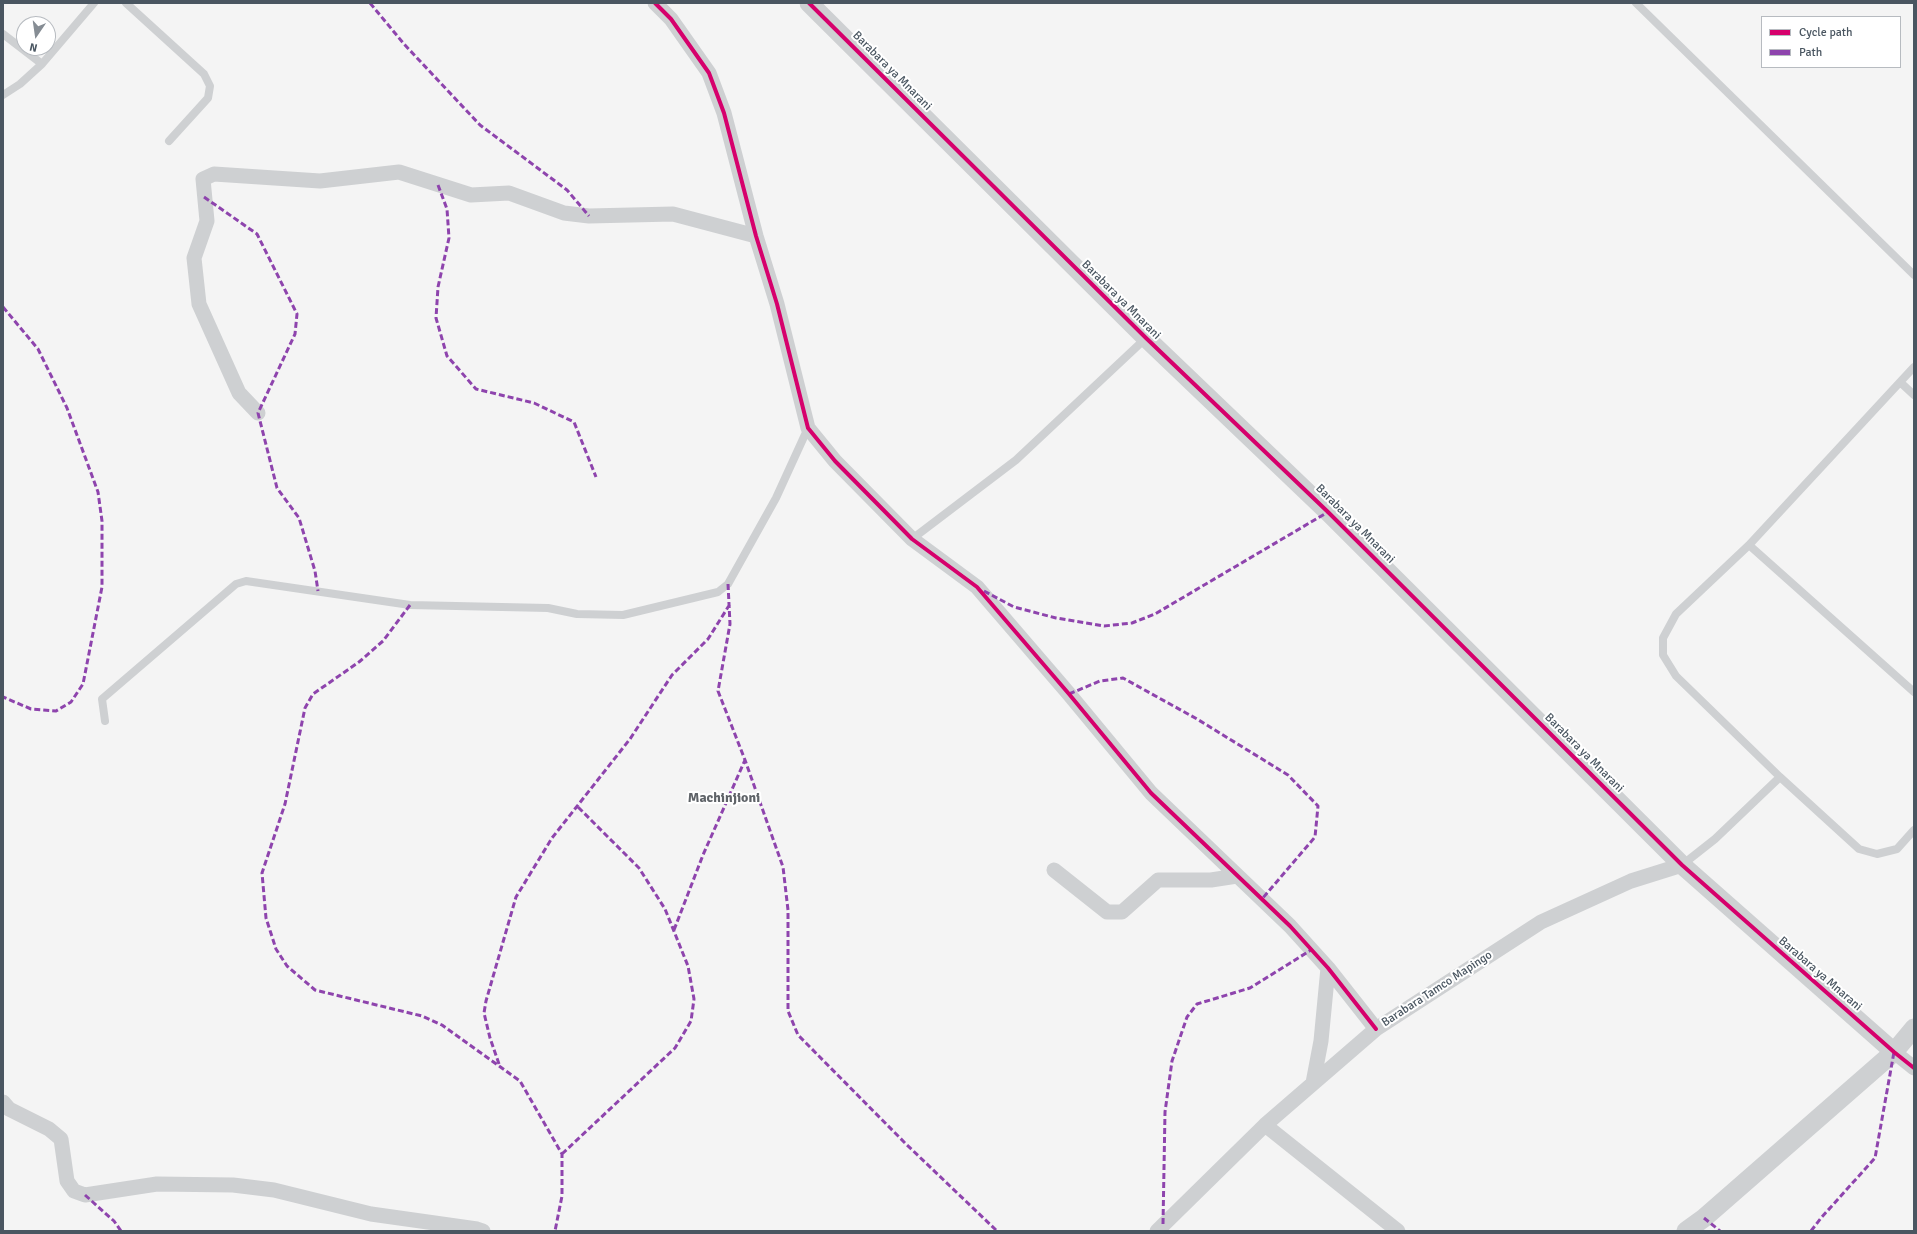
<!DOCTYPE html>
<html>
<head>
<meta charset="utf-8">
<style>
	body { margin:0 }
	#map { position:relative; width:1917px; height:1234px; overflow:hidden; background:#f4f4f4; font-family:Signika,sans-serif }
	canvas { display:block }
	.frame { position:absolute; inset:0; border:4px solid #4a5661; pointer-events:none }
	.legend { position:absolute; left:1761px; top:16px; width:140px; height:52px; box-sizing:border-box; background:#fff; border:1px solid #b7bbc0; margin:0; padding:5px 7px; list-style:none; font-size:12px; color:#4a5661 }
	.legend li { display:flex; align-items:center; gap:8px; height:20px }
	.legend b { width:20px; border:1px solid #b7bbc0 }
	.north { position:absolute; left:16px; top:16px; width:40px; height:40px; box-sizing:border-box; background:#fff; border:1px solid #b7bbc0; border-radius:50%; rotate:193deg; font-size:11px; font-weight:700; line-height:16px; text-align:center; color:#4a5661 }
	.north::after { content:''; display:block; margin:auto; width:14px; height:18px; background:#868d94; clip-path:polygon(50% 0,100% 100%,50% 72%,0 100%) }
</style>
</head>
<body>
<div id="map">
<canvas width="1917" height="1234"></canvas>
<div class="frame"></div>
<ul class="legend">
<li><b style="height:5px;background:#d6006c"></b>Cycle path</li>
<li><b style="height:5px;background:#8e44ad"></b>Path</li>
</ul>
<div class="north">N</div>
</div>
<script>
const ctx = document.querySelector('canvas').getContext('2d');
ctx.lineJoin = 'round';
const shape = rows => new Path2D(rows.map(r => 'M' + r).join(''));
function stroke(path, color, width, dash) { ctx.strokeStyle = color; ctx.lineWidth = width; ctx.lineCap = dash ? 'butt' : 'round'; ctx.setLineDash(dash || []); ctx.stroke(path); }
function drawText(font, color, halo, rows, align = 'center') {
  ctx.font = font + ' Signika,sans-serif'; ctx.lineWidth = 4; ctx.setLineDash([]); ctx.textBaseline = 'middle'; ctx.strokeStyle = halo; ctx.fillStyle = color; for (const [text, x, y, turn = 0] of rows) {
    ctx.save(); ctx.translate(x, y); ctx.rotate((+turn || 0) * Math.PI / 180); ctx.textAlign = isNaN(turn) ? turn : align; if (halo) ctx.strokeText(text, 0, 0); ctx.fillText(text, 0, 0); ctx.restore();
  }
}
stroke(shape([
	[126,3,204,74,210,86,208,98,169,141],
	[1636,3,1914,275],
	[3,34,42,64],
	[3,95,20,84,42,64,94,3],
	[1914,367,1749,545,1676,614,1663,638,1663,655,1676,676,1780,777,1859,849,1877,854,1897,849,1914,830],
	[1900,382,1914,395],
	[912,539,1016,460,1146,338],
	[1749,545,1914,692],
	[105,721,102,699,236,584,246,581,410,605,548,608,577,614,623,615,718,592,728,584,776,498,808,428],
	[1682,865,1715,839,1780,777]
]), '#ced0d2', 8);
stroke(shape([
	[655,3,671,19,709,73,724,113,756,236,777,304,808,428,835,461,912,539,977,587,1069,694,1151,793,1290,926,1328,968,1376,1029],
	[258,413,239,393,199,304,194,258,207,221,203,179,214,174,320,181,399,172,471,195,509,193,564,213,589,216,673,214,756,236],
	[1054,870,1107,912,1122,912,1158,880,1211,880,1237,876],
	[1894,1052,1914,1068],
	[1313,1083,1321,1041,1328,968],
	[3,1102,9,1109,49,1129,61,1139,67,1181,74,1191,85,1195,157,1184,233,1185,274,1190,371,1214,477,1229,483,1231],
	[1265,1125,1398,1231],
	[1157,1231,1265,1125,1376,1029,1541,922,1631,881,1682,865]
]), '#ced0d2', 15);
stroke(shape([
	[809,3,1146,338,1328,512,1682,865,1894,1052],
	[1686,1231,1704,1218,1894,1052,1914,1028]
]), '#ced0d2', 19);
stroke(shape([
	[370,3,404,44,480,125,567,190,589,216],
	[438,185,447,209,449,238,438,287,436,318,447,356,476,389,534,403,574,422,596,477],
	[204,197,257,234,297,314,295,334,258,413,277,488,299,518,315,571,318,591],
	[3,307,38,349,67,408,98,492,102,521,102,587,83,684,71,702,56,711,31,709,3,697],
	[728,584,730,624,718,691,745,760,783,867,788,910,788,1011,798,1035,906,1144,997,1231],
	[984,591,1014,607,1056,618,1104,626,1132,623,1155,614,1328,512],
	[410,605,383,641,359,662,313,694,305,708,285,804,262,873,266,918,276,949,287,966,315,990,422,1016,442,1025,520,1081,562,1154,562,1196,555,1231],
	[1069,694,1100,681,1123,678,1197,719,1288,775,1318,806,1315,837,1262,899],
	[674,930,703,855,745,760],
	[499,1064,490,1038,484,1013,486,1001,516,897,552,838,630,739,672,675,708,639,730,604],
	[562,1154,675,1048,691,1021,694,999,688,966,665,909,639,868,577,806],
	[85,1195,114,1221,121,1231],
	[1704,1218,1720,1231],
	[1163,1224,1165,1112,1172,1061,1187,1017,1197,1004,1250,988,1311,950],
	[1811,1231,1821,1218,1875,1158,1894,1052]
]), '#8e44ad', 3, [6, 3]);
stroke(shape([
	[655,3,671,19,709,73,724,113,756,236,777,304,808,428,835,461,912,539,977,587,1069,694,1151,793,1290,926,1328,968,1376,1029],
	[809,3,1146,338,1328,512,1682,865,1894,1052,1914,1068]
]), '#d6006c', 4);
drawText('12px', '#4a5661', '#fff', [
	["Barabara ya Mnarani",892,71,45],
	["Barabara ya Mnarani",1121,300,45],
	["Barabara ya Mnarani",1355,524,45],
	["Barabara ya Mnarani",1584,753,45],
	["Barabara ya Mnarani",1820,974,41],
	["Barabara Tamco Mapingo",1437,989,-33]
]);
drawText('bold 14px', '#5f6368', '#fff', [
	["Machinjioni",724,798]
]);
</script>
</body>
</html>
